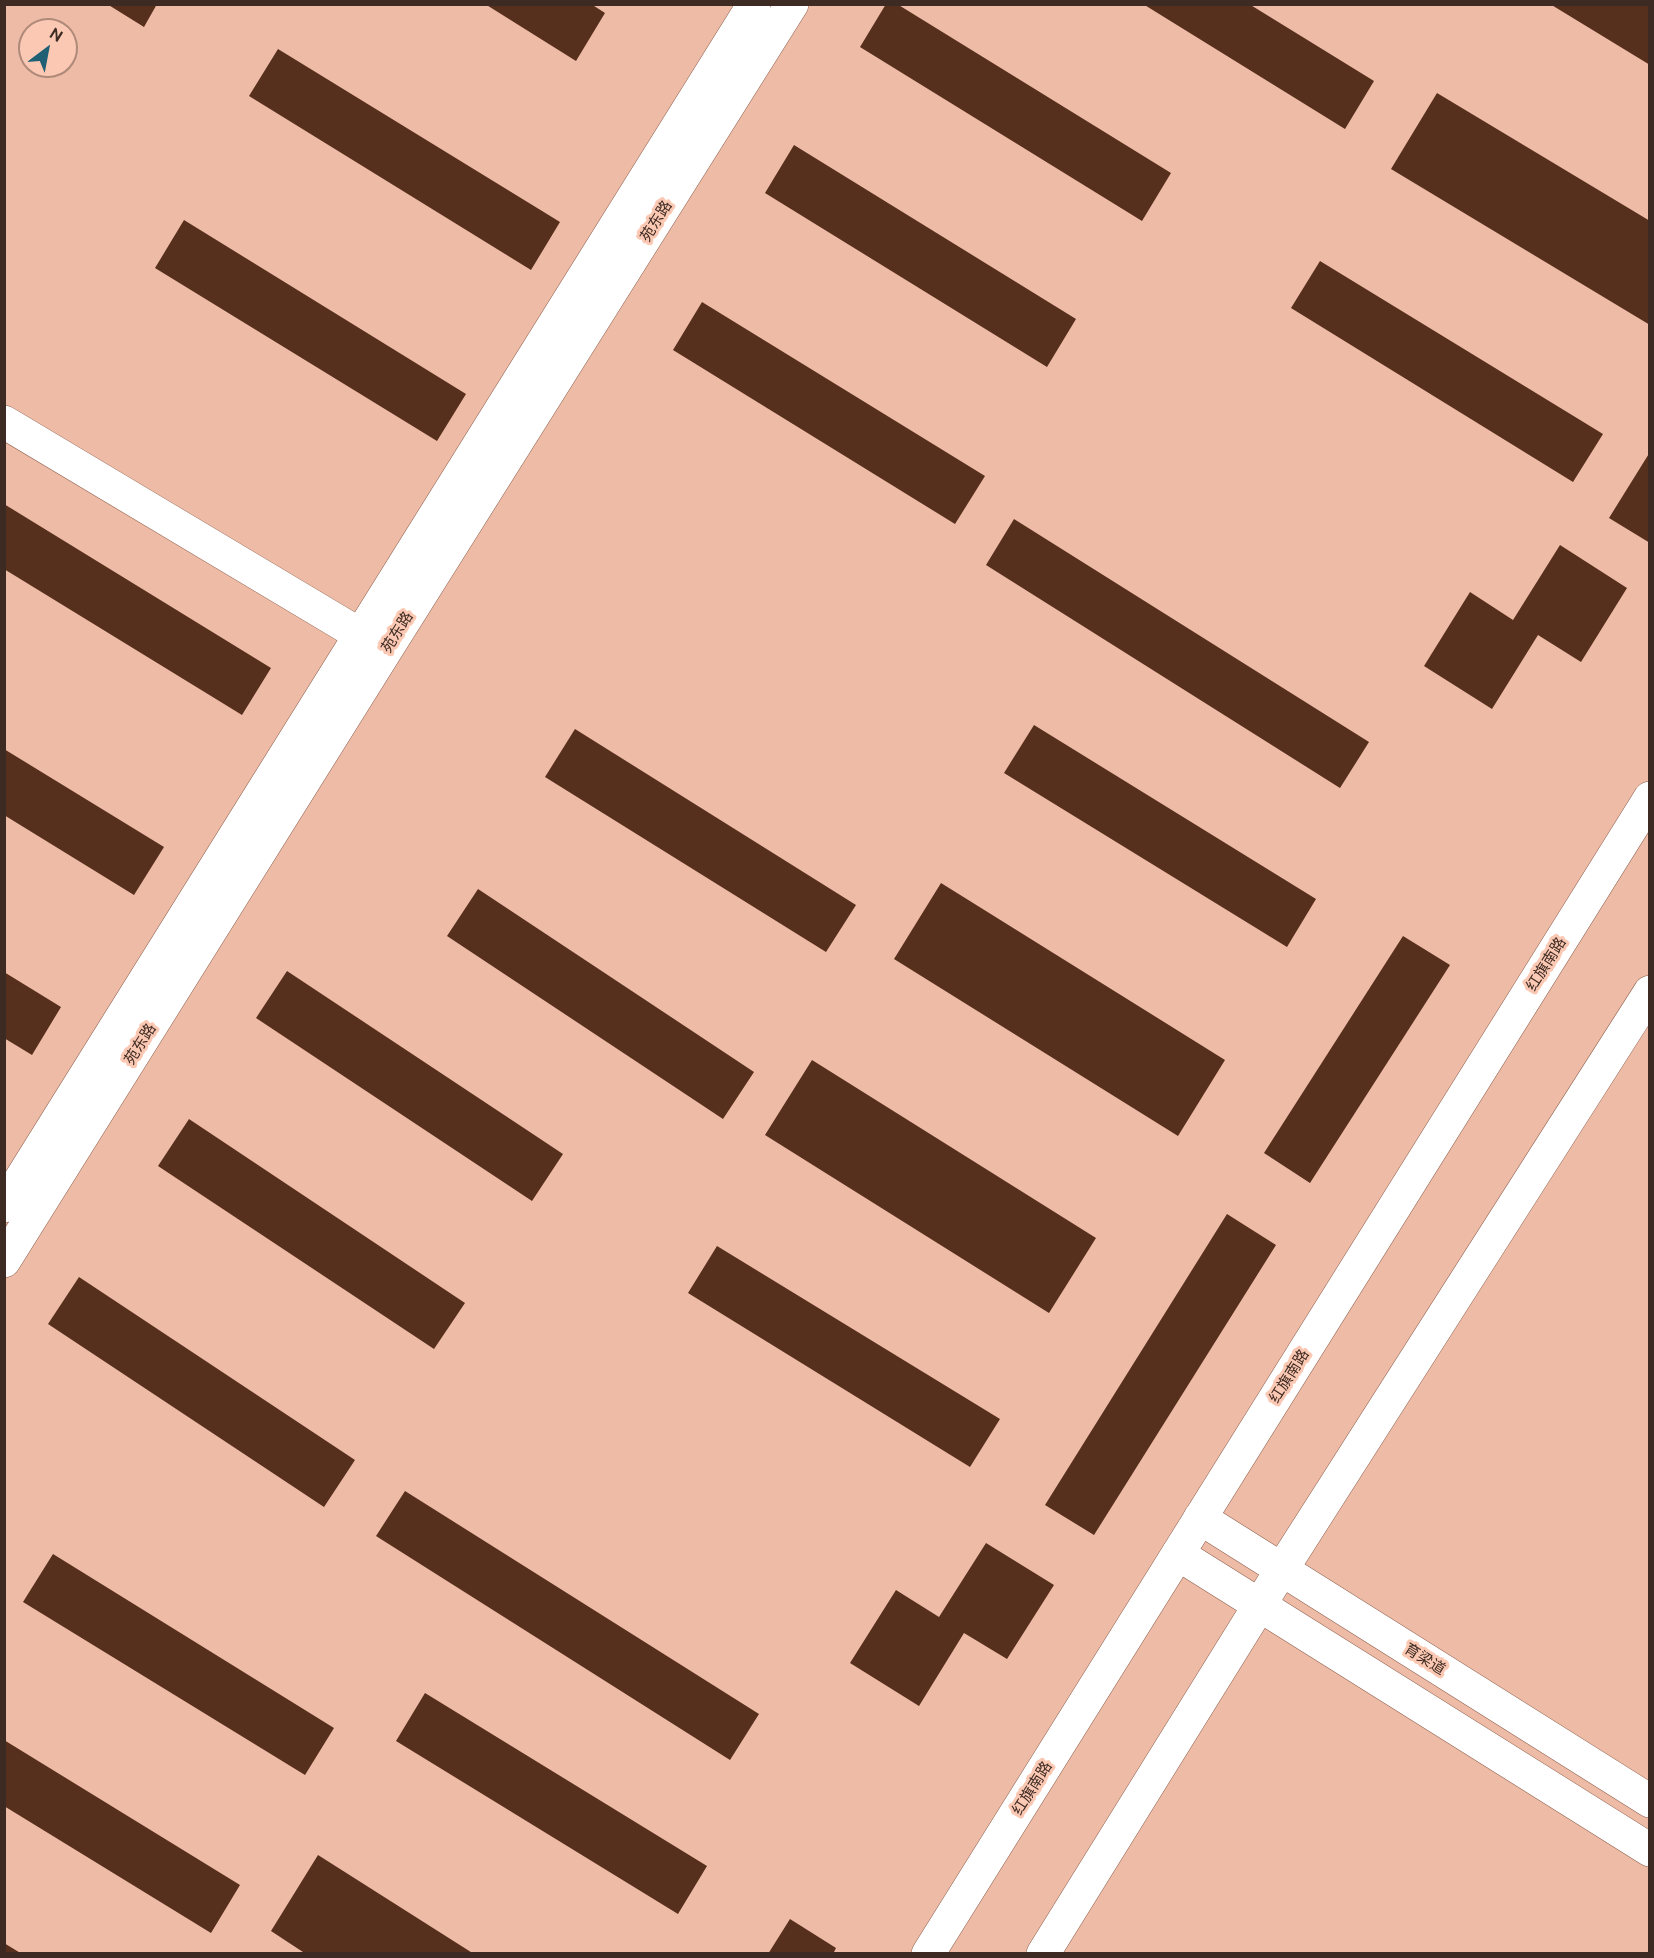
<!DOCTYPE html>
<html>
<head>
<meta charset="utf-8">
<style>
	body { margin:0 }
	#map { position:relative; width:1654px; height:1958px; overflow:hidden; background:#edbba6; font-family:Ubuntu,sans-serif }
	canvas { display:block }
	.frame { position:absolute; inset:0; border:6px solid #3d2a22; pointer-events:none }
	.north { position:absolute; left:18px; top:18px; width:60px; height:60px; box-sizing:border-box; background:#fbc8b3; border:2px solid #af8979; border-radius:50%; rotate:32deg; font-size:16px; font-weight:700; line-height:24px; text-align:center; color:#3d2a22 }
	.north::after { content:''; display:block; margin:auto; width:21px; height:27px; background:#206075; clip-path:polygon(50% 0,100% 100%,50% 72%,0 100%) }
</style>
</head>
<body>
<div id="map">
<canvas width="1654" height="1958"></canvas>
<div class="frame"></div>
<div class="north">N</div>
</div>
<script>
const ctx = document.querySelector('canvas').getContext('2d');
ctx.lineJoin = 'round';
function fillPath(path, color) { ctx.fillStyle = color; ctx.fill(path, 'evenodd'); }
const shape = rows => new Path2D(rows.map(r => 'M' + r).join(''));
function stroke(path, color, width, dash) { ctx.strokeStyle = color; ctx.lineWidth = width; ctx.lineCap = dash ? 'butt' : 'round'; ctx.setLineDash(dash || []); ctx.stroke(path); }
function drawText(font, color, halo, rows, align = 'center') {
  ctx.font = font + ' Ubuntu,"Noto Sans SC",sans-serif'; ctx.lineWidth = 6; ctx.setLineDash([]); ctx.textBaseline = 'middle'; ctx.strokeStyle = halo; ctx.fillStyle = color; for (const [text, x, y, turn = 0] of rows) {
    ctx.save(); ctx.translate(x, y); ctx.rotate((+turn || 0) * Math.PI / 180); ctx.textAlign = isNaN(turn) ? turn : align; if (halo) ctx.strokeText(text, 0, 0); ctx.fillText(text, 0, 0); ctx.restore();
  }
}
fillPath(shape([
	[107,4,157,4,144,27],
	[485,4,591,4,605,13,576,61],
	[886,4,897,4,1171,173,1142,221,860,47],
	[1143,4,1249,4,1374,81,1345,129],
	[1550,4,1650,4,1650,65],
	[278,49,560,222,531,270,249,96],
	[1437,93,1650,221,1650,325,1391,169],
	[794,145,1076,319,1047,367,765,193],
	[184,220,466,394,437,441,155,268],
	[1320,261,1603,434,1573,482,1291,308],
	[702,302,985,476,955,524,673,350],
	[1650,452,1650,543,1609,518],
	[4,504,271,668,242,715,4,569],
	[1014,519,1369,742,1340,788,986,565],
	[1560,545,1627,588,1581,662,1538,635,1492,709,1424,666,1470,592,1513,620],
	[1034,725,1316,899,1287,947,1004,773],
	[575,729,856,905,826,952,545,777],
	[4,749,164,847,134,895,4,815],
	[941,883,1225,1060,1178,1136,894,959],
	[478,889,754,1072,723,1119,447,936],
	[1403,936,1450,965,1310,1183,1264,1153],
	[287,971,563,1154,532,1201,256,1018],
	[4,972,61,1007,32,1055,4,1038],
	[812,1060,1096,1238,1049,1313,765,1135],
	[189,1119,465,1303,434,1349,158,1166],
	[1227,1214,1276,1245,1094,1535,1045,1505],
	[717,1246,1000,1419,970,1467,688,1293],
	[79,1277,355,1460,324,1507,48,1324],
	[405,1491,759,1714,730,1760,376,1536],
	[986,1543,1054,1585,1007,1659,964,1633,919,1706,850,1663,896,1590,939,1617],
	[53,1554,334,1728,305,1775,23,1602],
	[425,1693,707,1866,678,1914,396,1741],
	[4,1740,240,1885,211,1933,4,1806],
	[318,1855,474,1954,306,1954,271,1931],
	[790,1919,836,1948,833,1954,768,1954],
	[4,1943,22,1954,4,1954]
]), '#572f1d');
const street = shape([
	[4,422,384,649]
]);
const secondary = shape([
	[4,1206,754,4],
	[4,1261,386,650,792,4],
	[1200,1518,1650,1801],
	[1178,1554,1650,1850]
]);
const primary = shape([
	[928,1954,1650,798],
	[1043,1954,1282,1569,1650,992]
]);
stroke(street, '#8e614f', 34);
stroke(secondary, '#8e614f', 34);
stroke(primary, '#8e614f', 34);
stroke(street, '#fff', 33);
stroke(secondary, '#fff', 33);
stroke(primary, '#fff', 33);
drawText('15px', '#3d2a22', '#fbc8b3', [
	["苑东路",656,221,-58],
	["苑东路",397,632,-58],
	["红旗南路",1546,964,-58],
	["苑东路",140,1044,-58],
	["红旗南路",1289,1376,-58],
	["育梁道",1425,1659,32],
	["红旗南路",1032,1788,-58]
]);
</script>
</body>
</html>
